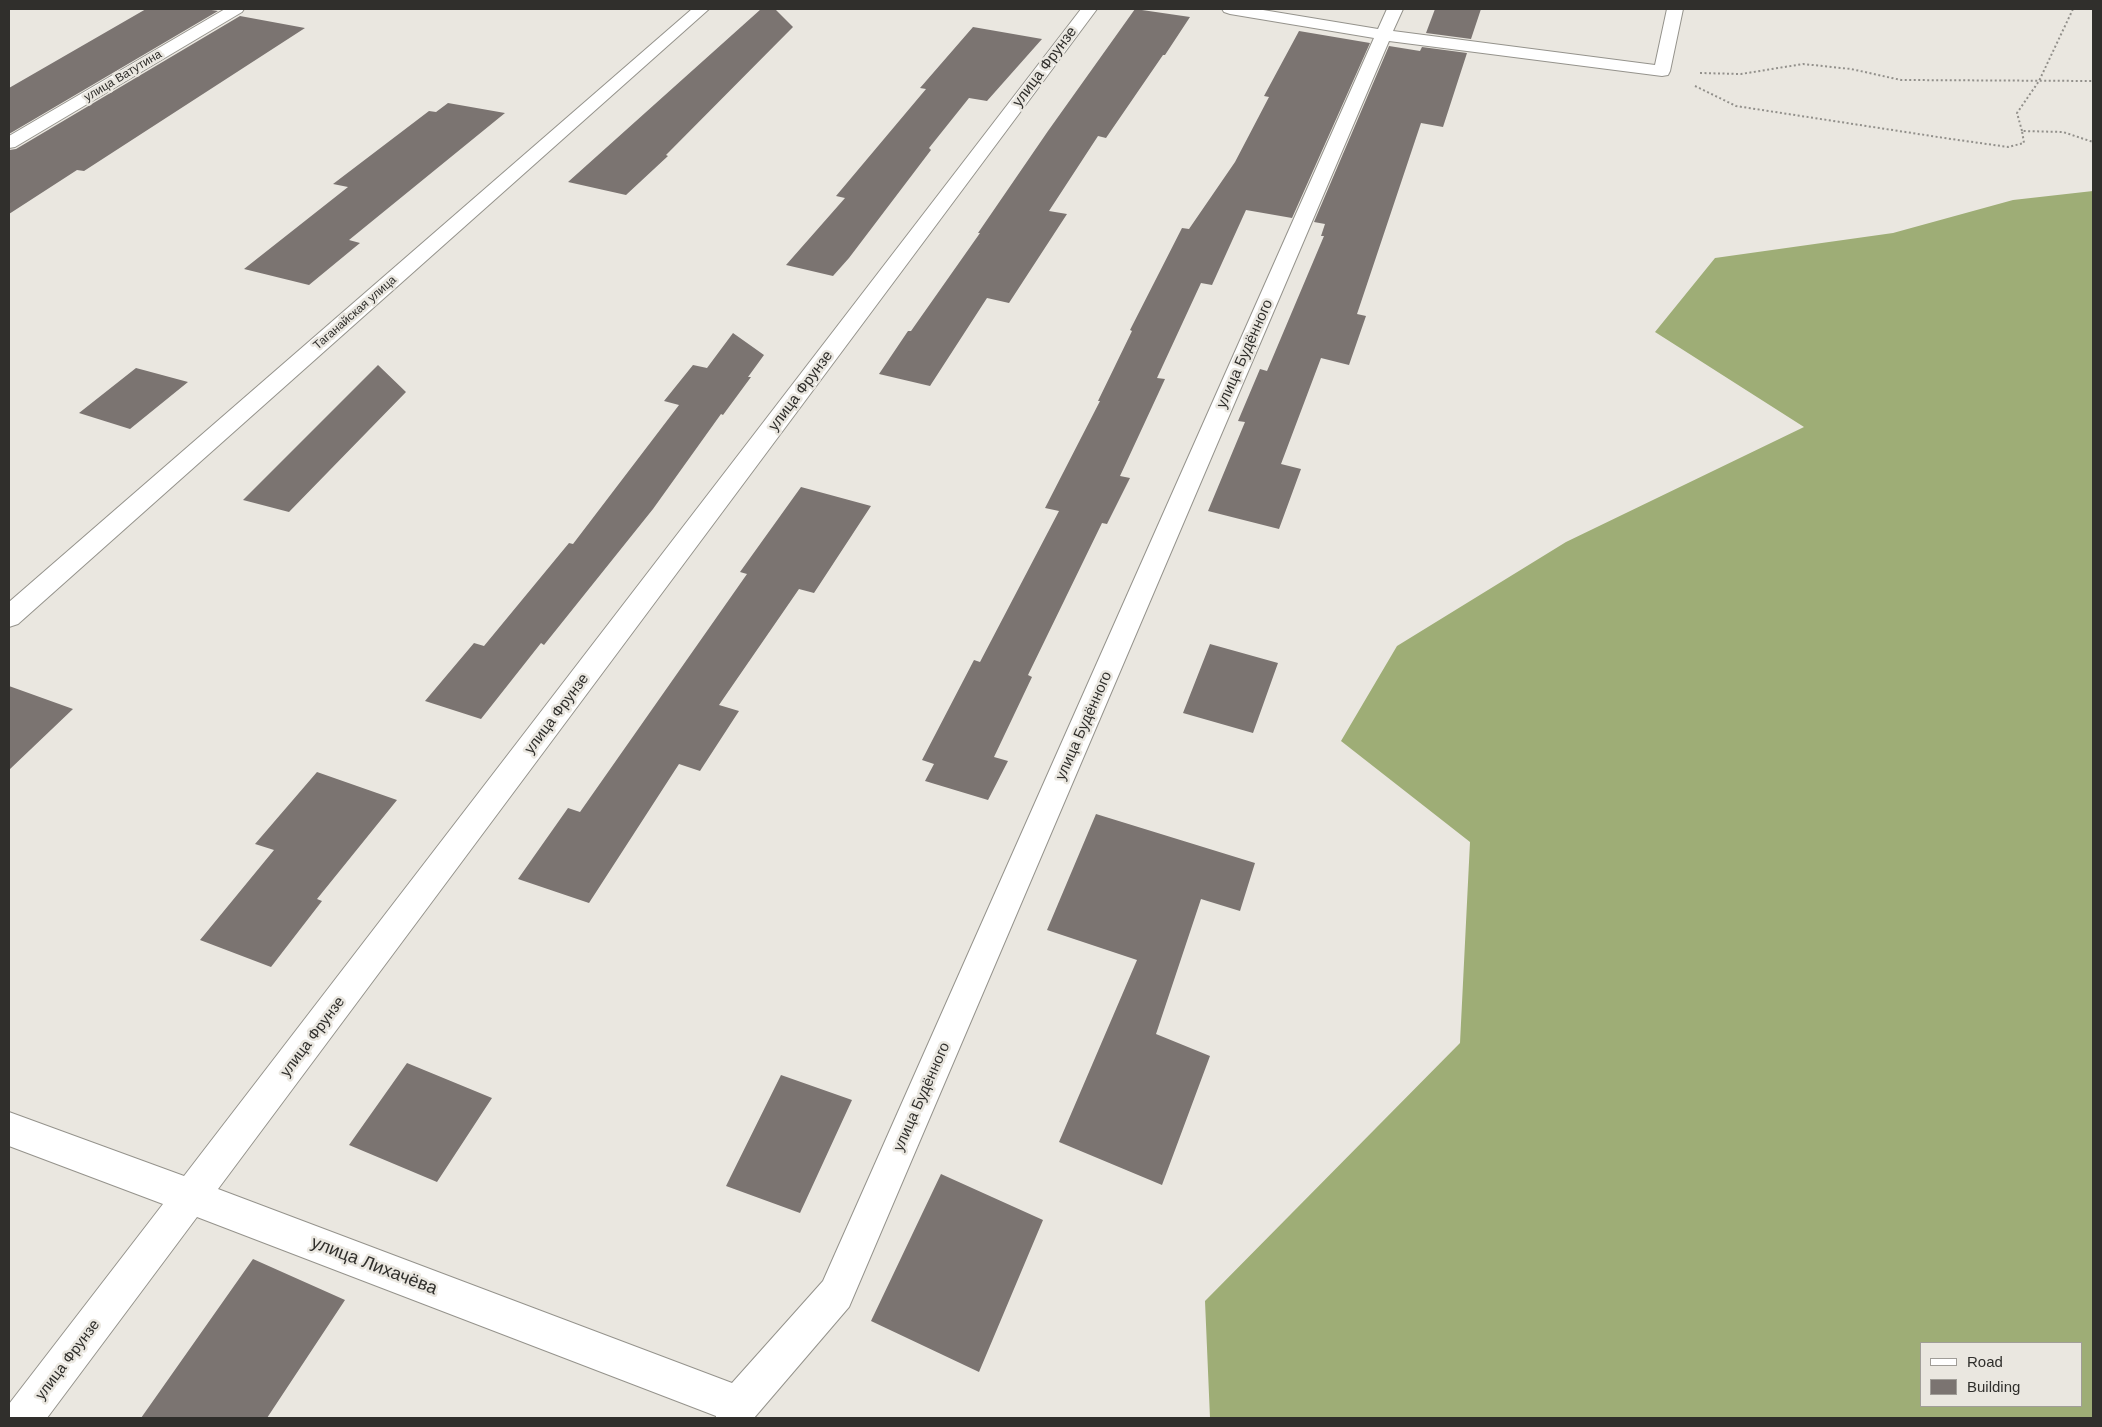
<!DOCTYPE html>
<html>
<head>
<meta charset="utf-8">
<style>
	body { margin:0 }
	#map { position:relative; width:2102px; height:1427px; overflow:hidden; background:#eae7e0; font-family:Arial,sans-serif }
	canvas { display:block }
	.frame { position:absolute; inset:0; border:10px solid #302f2c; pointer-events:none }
	.legend { position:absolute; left:1920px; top:1342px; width:162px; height:65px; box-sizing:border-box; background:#eae7e0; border:1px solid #a09d98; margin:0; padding:6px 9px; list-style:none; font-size:15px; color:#302f2c }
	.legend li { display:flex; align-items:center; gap:10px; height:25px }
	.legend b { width:25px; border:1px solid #a09d98 }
</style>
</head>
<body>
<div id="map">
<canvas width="2102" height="1427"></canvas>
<div class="frame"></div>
<ul class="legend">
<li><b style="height:6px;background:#fff"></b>Road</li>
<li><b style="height:14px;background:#7b7471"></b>Building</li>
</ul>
</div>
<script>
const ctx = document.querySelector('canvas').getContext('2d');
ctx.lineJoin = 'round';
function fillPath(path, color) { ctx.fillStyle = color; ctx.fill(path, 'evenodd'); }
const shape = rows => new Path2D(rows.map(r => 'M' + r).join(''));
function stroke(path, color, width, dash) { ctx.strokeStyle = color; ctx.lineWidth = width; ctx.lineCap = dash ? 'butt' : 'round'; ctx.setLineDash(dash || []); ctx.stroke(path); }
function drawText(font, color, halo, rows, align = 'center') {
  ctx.font = font + ' Arial,sans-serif'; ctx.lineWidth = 5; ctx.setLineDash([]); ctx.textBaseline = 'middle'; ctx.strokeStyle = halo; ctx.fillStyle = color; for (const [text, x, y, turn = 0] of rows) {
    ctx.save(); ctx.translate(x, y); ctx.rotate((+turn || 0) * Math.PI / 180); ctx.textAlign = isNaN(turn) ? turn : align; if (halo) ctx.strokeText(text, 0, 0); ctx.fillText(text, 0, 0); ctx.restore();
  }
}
fillPath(shape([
	[2093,191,2093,1418,1210,1418,1205,1301,1460,1043,1470,842,1341,741,1397,646,1566,542,1804,427,1655,332,1715,258,1893,233,2013,200],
	[1921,1343,2081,1343,2081,1406,1921,1406]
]), '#9ead76');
fillPath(shape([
	[146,9,205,9,218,11,9,134,9,88],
	[761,9,775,9,793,27,666,155,668,156,626,195,568,182],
	[1135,9,1190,17,1165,55,1163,55,1106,138,1098,136,1049,211,1067,214,1009,303,987,298,930,386,879,374,908,331,911,331,980,233,978,233,1048,131],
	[1435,9,1481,9,1471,39,1426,33],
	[240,16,305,28,84,171,77,170,9,214,9,150,16,149],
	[973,27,1042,39,987,101,969,98,929,148,931,150,849,258,833,276,786,265,845,198,836,196,926,89,920,88],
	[1299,31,1370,43,1292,218,1246,210,1212,285,1201,283,1157,378,1165,379,1120,476,1130,478,1107,524,1102,523,1028,675,1032,677,994,757,1008,761,988,800,925,781,934,764,922,760,974,660,980,662,1059,511,1045,508,1100,401,1098,401,1132,331,1130,330,1182,228,1189,229,1235,162,1269,97,1264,96],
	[1389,46,1420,51,1422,47,1467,53,1443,127,1421,123,1357,314,1366,316,1349,365,1321,358,1281,464,1301,469,1279,529,1208,511,1245,422,1238,421,1260,369,1267,371,1324,236,1321,236,1325,224,1314,222],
	[448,103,505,113,349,240,360,243,309,285,244,269,348,187,333,184,429,111,436,112],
	[733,333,764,355,748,377,751,377,723,415,721,414,653,509,544,645,541,643,481,719,425,701,474,643,484,646,569,543,573,544,679,405,664,401,693,365,707,368],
	[378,365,406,392,289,512,243,500],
	[136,368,188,382,130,429,79,413],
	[801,487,871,506,814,593,799,589,719,705,739,711,700,771,679,764,589,903,518,879,568,808,580,812,747,574,740,572],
	[1210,644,1278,663,1253,733,1183,713],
	[9,686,73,709,9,770],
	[317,772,397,800,317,899,322,901,271,967,200,940,274,850,255,844],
	[1096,814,1255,863,1240,911,1201,899,1156,1034,1210,1056,1162,1185,1059,1142,1137,960,1047,930],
	[407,1063,492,1098,437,1182,349,1145],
	[781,1075,852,1100,800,1213,726,1186],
	[941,1174,1043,1220,979,1372,871,1321],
	[253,1259,345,1300,267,1418,141,1418]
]), '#7b7471');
const street = shape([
	[225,9,244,9,242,12,15,147,9,148,9,136,225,9],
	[692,9,709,9,18,624,9,627,9,602,692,9],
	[1081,9,1097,9,218,1189,732,1383,823,1281,1374,38,1230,14,1224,12,1222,9,1257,9,1378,29,1387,9,1403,9,1393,31,1655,65,1667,9,1683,9,1670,71,1668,75,1662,76,1389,41,849,1307,754,1418,716,1418,716,1416,197,1217,47,1418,9,1418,9,1404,163,1204,9,1146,9,1112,184,1176,1081,9]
]);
stroke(street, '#95938c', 2);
stroke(shape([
	[1700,73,1741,74,1803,64,1851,69,1901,80,2093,81],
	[1695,86,1736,106,1951,139,2008,147,2024,143,2022,131,2063,132,2093,142],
	[2022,131,2017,113,2039,81,2073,9]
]), '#92908b', 2, [2, 2.5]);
fillPath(street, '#fff');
drawText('12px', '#302f2c', '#eae7e0', [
	["улица Ватутина",123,76,-31],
	["Таганайская улица",355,313,-41]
]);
drawText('15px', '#302f2c', '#eae7e0', [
	["улица Фрунзе",1045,67,-53],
	["улица Будённого",1245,354,-66],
	["улица Фрунзе",801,391,-53],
	["улица Фрунзе",557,714,-53],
	["улица Будённого",1084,726,-66],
	["улица Фрунзе",313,1037,-53],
	["улица Будённого",922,1097,-66],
	["улица Фрунзе",68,1360,-53]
]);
drawText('18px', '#302f2c', '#eae7e0', [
	["улица Лихачёва",374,1266,21]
]);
</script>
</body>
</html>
